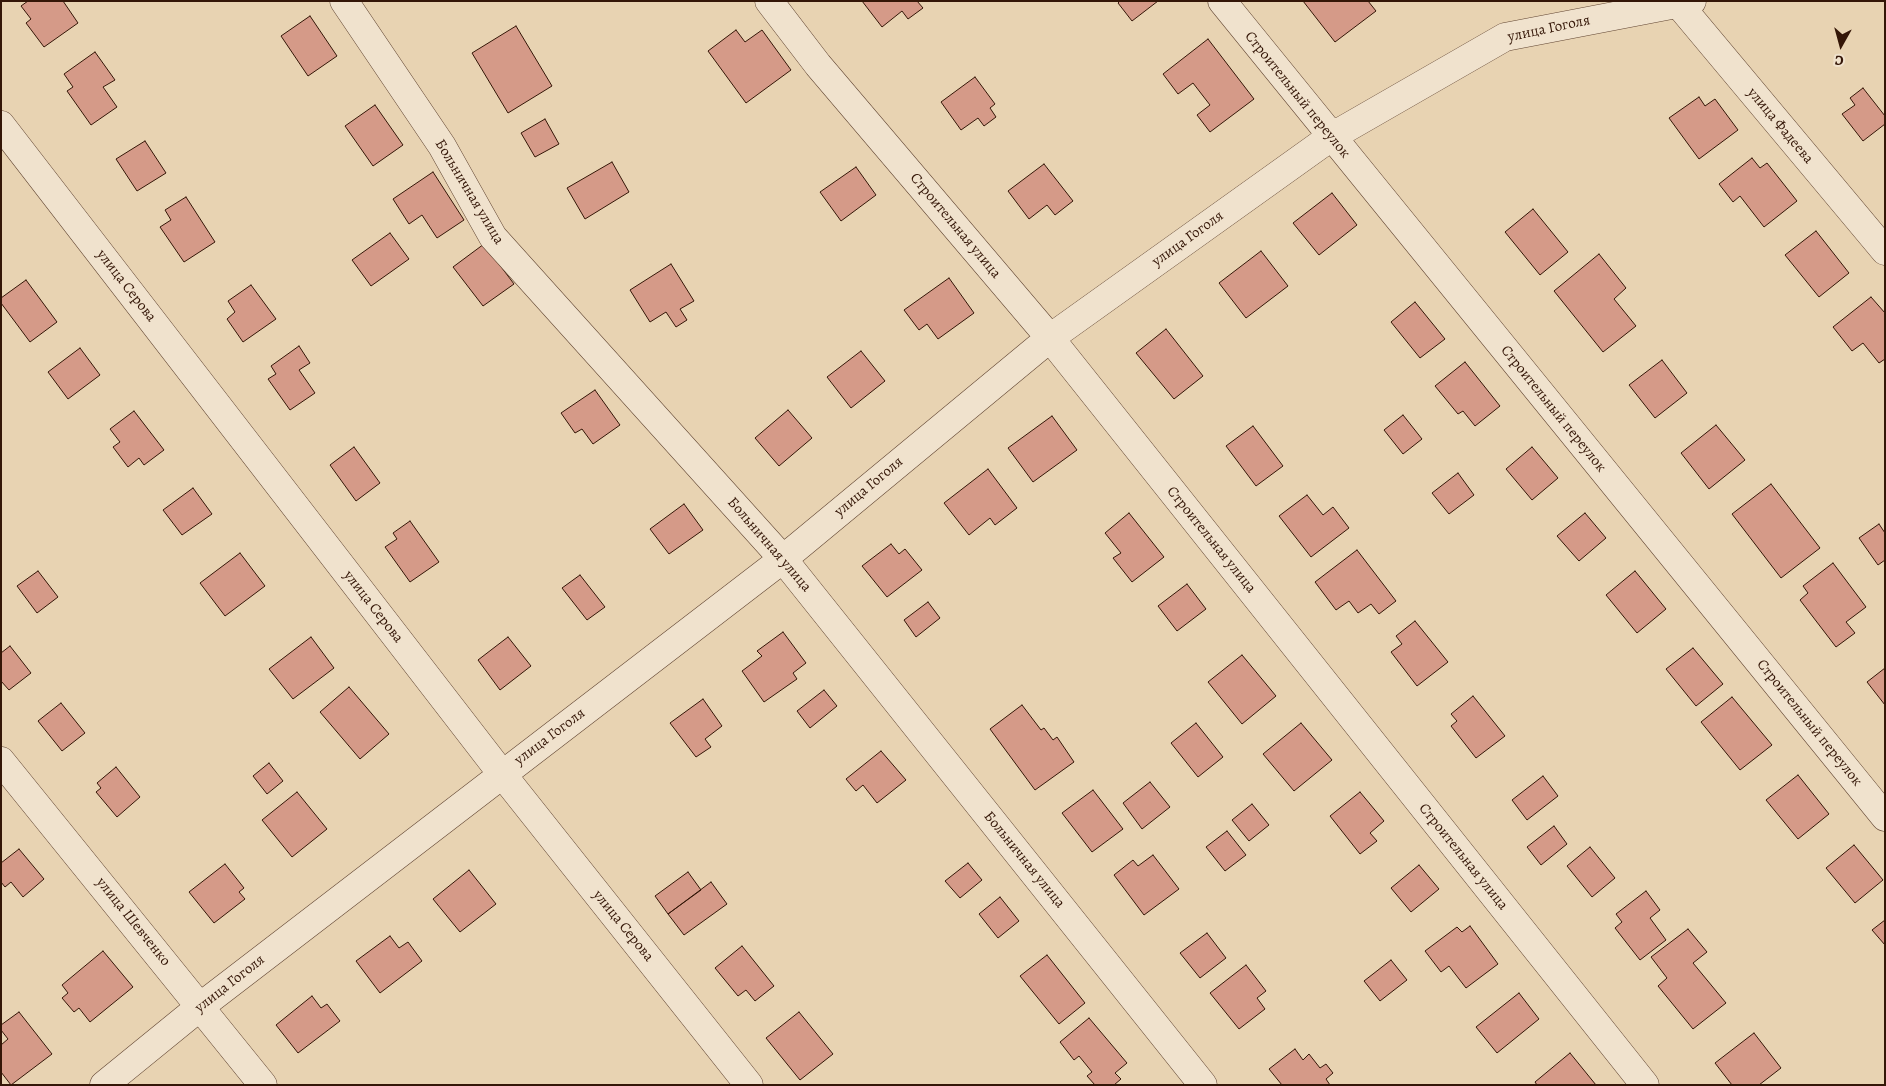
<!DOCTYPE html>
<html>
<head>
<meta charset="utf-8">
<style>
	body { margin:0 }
	#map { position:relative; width:1886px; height:1086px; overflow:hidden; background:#e8d3b2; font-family:Alegreya,serif }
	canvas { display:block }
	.frame { position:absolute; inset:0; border:2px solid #341607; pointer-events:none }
	.north { position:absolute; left:1816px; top:20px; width:50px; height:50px; -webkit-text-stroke:4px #f0e2cd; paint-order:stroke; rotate:187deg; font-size:14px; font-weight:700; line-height:20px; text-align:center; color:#341607 }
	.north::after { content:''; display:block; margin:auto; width:18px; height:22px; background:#341607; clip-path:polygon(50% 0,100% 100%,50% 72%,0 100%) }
</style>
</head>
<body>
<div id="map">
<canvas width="1886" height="1086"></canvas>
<div class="frame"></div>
<div class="north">С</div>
</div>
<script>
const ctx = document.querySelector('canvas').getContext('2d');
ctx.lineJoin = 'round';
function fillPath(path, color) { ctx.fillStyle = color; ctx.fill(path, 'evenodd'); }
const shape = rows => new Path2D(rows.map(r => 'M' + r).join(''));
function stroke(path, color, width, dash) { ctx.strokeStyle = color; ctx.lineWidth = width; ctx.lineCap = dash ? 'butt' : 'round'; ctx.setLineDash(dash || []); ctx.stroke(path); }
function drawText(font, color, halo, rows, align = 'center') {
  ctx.font = font + ' Alegreya,serif'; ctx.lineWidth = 4; ctx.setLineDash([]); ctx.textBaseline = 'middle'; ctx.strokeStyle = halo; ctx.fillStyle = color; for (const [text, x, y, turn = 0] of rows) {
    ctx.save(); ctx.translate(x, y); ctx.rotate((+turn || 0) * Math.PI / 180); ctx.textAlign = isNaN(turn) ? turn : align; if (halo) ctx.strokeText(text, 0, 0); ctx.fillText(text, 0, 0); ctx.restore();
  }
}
const building = shape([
	[28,1,63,1,78,23,44,47,26,23,31,19,21,6,28,1],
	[862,1,917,1,923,8,908,19,902,11,882,27,862,1],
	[1120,1,1158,1,1132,21,1118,3,1120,1],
	[1303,1,1368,1,1376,11,1335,42,1303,1],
	[310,16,337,56,308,76,281,36,310,16],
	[516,26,552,86,508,113,472,53,516,26],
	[736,30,745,42,762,30,791,70,746,103,708,51,736,30],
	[1208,39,1254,99,1210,132,1197,115,1210,105,1193,83,1178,94,1163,74,1208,39],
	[95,52,115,80,103,87,117,107,91,125,67,91,73,87,64,74,95,52],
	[975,77,995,104,990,108,996,117,984,126,978,118,961,130,941,102,975,77],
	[1863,88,1885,116,1885,124,1863,141,1842,114,1855,105,1850,98,1863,88],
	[1699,97,1705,106,1715,99,1738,130,1699,159,1669,118,1699,97],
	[375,105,403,145,373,166,345,126,375,105],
	[545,119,559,144,535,157,521,133,545,119],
	[145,141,166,173,137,191,116,159,145,141],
	[1752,158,1760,168,1767,163,1797,201,1764,227,1740,196,1733,202,1719,184,1752,158],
	[612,162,629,192,585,219,567,188,612,162],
	[1044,164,1073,201,1055,215,1047,205,1029,219,1008,191,1044,164],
	[856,167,876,195,841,221,820,192,856,167],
	[433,172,464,220,437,238,422,215,409,224,393,199,433,172],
	[1332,193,1357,225,1319,255,1293,223,1332,193],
	[186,197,215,242,184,262,160,227,171,220,165,210,186,197],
	[1533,209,1568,252,1540,275,1505,232,1533,209],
	[1816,231,1849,273,1819,297,1785,255,1816,231],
	[390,233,409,259,371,286,352,260,390,233],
	[484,244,514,284,483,306,453,267,484,244],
	[1261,251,1288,286,1246,318,1219,283,1261,251],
	[1599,254,1626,288,1614,299,1636,326,1603,352,1554,291,1599,254],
	[671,264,694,301,680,309,687,320,676,327,666,312,650,322,630,290,671,264],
	[949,278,974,313,938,339,927,324,919,330,904,310,949,278],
	[26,280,57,322,30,342,1,303,1,298,26,280],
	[251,285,276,319,243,342,227,319,235,312,228,301,251,285],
	[1871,297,1885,313,1885,359,1879,363,1863,343,1852,351,1833,327,1871,297],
	[1415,302,1445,339,1420,358,1391,322,1415,302],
	[1166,329,1203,376,1174,399,1136,353,1166,329],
	[299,346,310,363,299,370,315,393,290,410,268,379,276,374,271,366,299,346],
	[80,348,100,375,68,399,48,372,80,348],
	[861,351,885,381,851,408,827,377,861,351],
	[1662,360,1687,393,1655,418,1629,385,1662,360],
	[1465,362,1500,406,1475,426,1463,411,1458,414,1435,386,1465,362],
	[595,390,620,425,593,444,582,429,575,433,561,413,595,390],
	[788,410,812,438,779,466,755,438,788,410],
	[134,411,164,450,144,465,139,458,128,467,113,447,120,442,110,429,134,411],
	[1403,415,1422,439,1403,454,1384,430,1403,415],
	[1052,416,1077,450,1033,482,1008,448,1052,416],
	[1716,425,1745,460,1709,489,1681,453,1716,425],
	[1253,426,1283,466,1256,486,1226,446,1253,426],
	[354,447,380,483,356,501,330,465,354,447],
	[1532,447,1558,478,1532,500,1506,469,1532,447],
	[988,469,1017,508,995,525,990,518,969,535,944,503,988,469],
	[1458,473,1474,495,1449,514,1432,493,1458,473],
	[1771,484,1820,548,1781,578,1732,514,1771,484],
	[193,488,212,514,182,535,163,510,193,488],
	[1307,495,1323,515,1333,507,1349,528,1311,557,1279,516,1307,495],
	[684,504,703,530,669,554,650,529,684,504],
	[1129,513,1164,557,1132,582,1113,558,1121,553,1105,533,1129,513],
	[1585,513,1606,538,1579,561,1557,536,1585,513],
	[410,521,439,562,410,582,385,547,397,539,393,533,410,521],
	[1879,524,1885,533,1885,560,1878,565,1859,538,1879,524],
	[891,544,899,554,905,549,922,570,887,597,862,566,891,544],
	[1357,550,1396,601,1379,614,1371,604,1358,613,1349,601,1336,610,1315,582,1357,550],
	[240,553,265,586,225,616,200,583,240,553],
	[1833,563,1866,607,1846,622,1855,633,1836,647,1800,600,1808,593,1803,586,1833,563],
	[38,571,58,597,37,613,17,586,38,571],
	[1635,571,1666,609,1637,633,1606,595,1635,571],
	[580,575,605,607,587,620,562,588,580,575],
	[1187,584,1206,609,1177,631,1158,606,1187,584],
	[928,602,940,618,916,637,904,620,928,602],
	[1415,621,1448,662,1417,686,1391,652,1402,644,1396,636,1415,621],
	[783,632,806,663,793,673,797,679,764,702,742,671,762,656,757,651,783,632],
	[311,637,334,668,293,699,269,669,311,637],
	[508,637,531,666,500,690,478,660,508,637],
	[10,646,31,673,9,690,1,681,1,653,10,646],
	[1693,648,1723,684,1696,706,1666,669,1693,648],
	[1242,655,1276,696,1242,724,1208,682,1242,655],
	[1885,668,1885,705,1867,682,1885,668],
	[349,687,389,734,360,759,320,712,349,687],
	[824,690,837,706,810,728,797,711,824,690],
	[1473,696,1505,736,1476,758,1451,726,1457,721,1451,714,1473,696],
	[1732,697,1772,745,1740,770,1701,722,1732,697],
	[703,699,722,726,705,739,711,747,696,757,670,723,703,699],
	[61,703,85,733,62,751,38,721,61,703],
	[1022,705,1041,730,1044,728,1053,740,1057,737,1074,762,1035,790,990,729,1022,705],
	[1196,723,1223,757,1198,777,1171,743,1196,723],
	[1301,723,1332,760,1294,791,1263,754,1301,723],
	[881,751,906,780,877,803,863,785,856,791,846,779,881,751],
	[269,763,283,781,267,794,253,776,269,763],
	[116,767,140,797,117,817,96,792,101,788,97,783,116,767],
	[1798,775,1829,814,1798,839,1766,800,1798,775],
	[1543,776,1558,796,1527,820,1512,800,1543,776],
	[1150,782,1170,807,1142,829,1123,803,1150,782],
	[1093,790,1123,829,1092,852,1062,813,1093,790],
	[297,792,327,829,292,857,262,820,297,792],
	[1360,792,1384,821,1370,833,1377,841,1360,854,1330,816,1360,792],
	[1252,804,1269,825,1249,841,1232,820,1252,804],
	[1554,826,1567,844,1541,865,1527,847,1554,826],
	[1227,831,1246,855,1225,871,1206,847,1227,831],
	[1854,845,1883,880,1855,903,1826,868,1854,845],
	[1590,847,1615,878,1592,897,1567,866,1590,847],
	[19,849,44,879,23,897,11,882,5,887,1,882,1,863,19,849],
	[1153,855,1179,889,1144,915,1114,875,1133,860,1138,866,1153,855],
	[968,863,982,880,960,898,945,881,968,863],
	[225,864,244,888,239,892,245,899,214,923,189,892,225,864],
	[1419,865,1439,889,1411,912,1391,888,1419,865],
	[469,870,496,904,460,932,433,899,469,870],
	[688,872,701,890,668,914,655,896,688,872],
	[711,882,727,904,684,935,668,914,711,882],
	[1646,891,1660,910,1650,918,1666,940,1640,960,1615,928,1622,922,1616,914,1646,891],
	[1000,897,1019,921,998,938,979,914,1000,897],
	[1885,920,1885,945,1872,930,1885,920],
	[1470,926,1498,964,1466,988,1449,966,1441,972,1425,951,1457,927,1462,932,1470,926],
	[1688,929,1707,952,1693,963,1726,1003,1693,1029,1658,986,1667,978,1651,957,1688,929],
	[1207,933,1226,958,1200,978,1180,953,1207,933],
	[390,936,399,948,408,942,422,961,380,993,356,961,390,936],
	[742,946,774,986,755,1001,746,990,738,996,715,968,742,946],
	[103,951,133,987,90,1022,79,1008,74,1012,62,998,68,993,62,985,103,951],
	[1047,955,1085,1003,1059,1024,1020,976,1047,955],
	[1391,960,1407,980,1380,1001,1364,981,1391,960],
	[1246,965,1266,991,1257,998,1265,1009,1239,1029,1210,993,1246,965],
	[1519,993,1539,1019,1497,1053,1476,1027,1519,993],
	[312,996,321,1008,327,1004,340,1021,298,1053,276,1025,312,996],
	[19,1012,52,1054,11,1085,1,1072,1,1045,8,1039,1,1030,1,1025,19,1012],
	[799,1012,833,1054,800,1080,766,1038,799,1012],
	[1089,1018,1127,1063,1115,1073,1121,1079,1114,1085,1095,1085,1087,1076,1092,1072,1079,1056,1074,1060,1060,1042,1089,1018],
	[1754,1033,1781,1068,1759,1085,1732,1085,1715,1063,1754,1033],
	[1295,1049,1303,1060,1309,1054,1320,1068,1326,1064,1333,1073,1326,1079,1330,1085,1282,1085,1269,1069,1295,1049],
	[1570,1053,1596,1085,1537,1085,1535,1082,1570,1053]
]);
fillPath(building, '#d59a88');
stroke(building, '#341607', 1);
const minor = shape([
	[344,1,442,146,493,237,783,559,1203,1085],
	[769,1,818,65,1050,338,1645,1085],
	[1222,1,1885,817],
	[1676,1,1885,251],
	[1,125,502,774,749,1085],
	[1,761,263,1085],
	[104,1085,201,1006,783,559,1050,338,1331,137,1505,37,1692,1]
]);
stroke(minor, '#614532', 29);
stroke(minor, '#f0e2cd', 28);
drawText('15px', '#341607', '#f0e2cd', [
	["улица Гоголя",1549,29,-12],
	["Строительный переулок",1297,95,51],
	["улица Фадеева",1780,126,50],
	["Больничная улица",469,192,59],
	["Строительная улица",955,226,50],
	["улица Гоголя",1188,239,-36],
	["улица Серова",126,286,52],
	["Строительный переулок",1553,409,51],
	["улица Гоголя",869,487,-40],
	["Строительная улица",1211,540,51],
	["Больничная улица",769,545,49],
	["улица Серова",373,607,52],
	["Строительный переулок",1809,723,51],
	["улица Гоголя",550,737,-37],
	["Строительная улица",1463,857,51],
	["Больничная улица",1024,860,51],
	["улица Шевченко",133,922,51],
	["улица Серова",623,926,51],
	["улица Гоголя",230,984,-38]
]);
</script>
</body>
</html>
